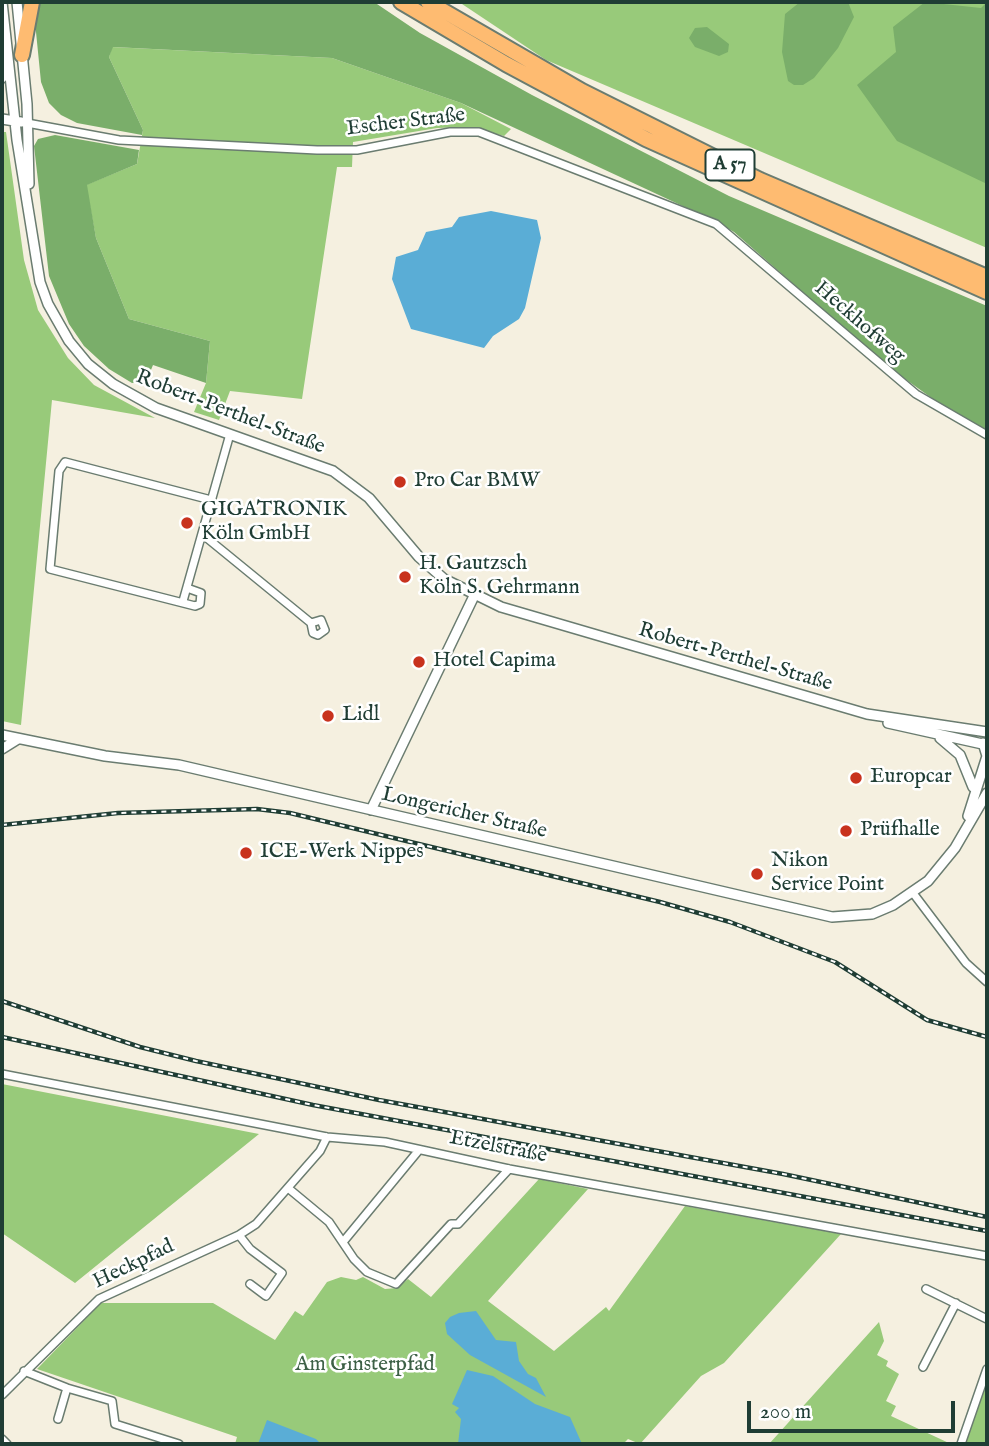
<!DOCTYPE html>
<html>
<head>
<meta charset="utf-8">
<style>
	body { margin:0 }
	#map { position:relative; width:989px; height:1446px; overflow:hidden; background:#f5f0e0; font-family:"IM FELL English",serif }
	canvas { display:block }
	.frame { position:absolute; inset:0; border:4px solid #1f3d34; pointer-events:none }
	.scale { position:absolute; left:747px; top:1401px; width:208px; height:32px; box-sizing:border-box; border:4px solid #1f3d34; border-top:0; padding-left:9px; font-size:21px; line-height:24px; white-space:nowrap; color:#1f3d34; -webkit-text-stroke:5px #fff; paint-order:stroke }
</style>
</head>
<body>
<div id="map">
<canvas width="989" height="1446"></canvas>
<div class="frame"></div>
<div class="scale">200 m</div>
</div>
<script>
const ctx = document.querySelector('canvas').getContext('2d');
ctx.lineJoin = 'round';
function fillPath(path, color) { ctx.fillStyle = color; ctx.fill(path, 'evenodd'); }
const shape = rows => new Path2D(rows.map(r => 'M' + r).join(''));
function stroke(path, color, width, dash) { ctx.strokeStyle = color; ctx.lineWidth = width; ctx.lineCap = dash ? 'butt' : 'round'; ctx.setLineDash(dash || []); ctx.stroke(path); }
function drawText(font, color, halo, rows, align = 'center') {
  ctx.font = font + ' "IM FELL English",serif'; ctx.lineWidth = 5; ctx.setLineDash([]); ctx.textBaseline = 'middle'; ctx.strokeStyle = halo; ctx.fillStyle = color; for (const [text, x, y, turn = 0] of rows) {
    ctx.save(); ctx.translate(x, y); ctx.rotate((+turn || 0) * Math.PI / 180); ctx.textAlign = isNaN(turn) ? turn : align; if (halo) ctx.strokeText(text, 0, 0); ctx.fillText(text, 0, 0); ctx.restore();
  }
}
fillPath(shape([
	[459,2,987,2,987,248,546,60],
	[112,47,332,58,461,103,511,129,504,136,471,127,437,128,353,142,352,167,337,167,302,399,230,391,219,420,194,412,206,383,210,341,129,319,96,238,86,185,137,164,143,130,109,57],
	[2,132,6,132,24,260,38,310,68,358,94,385,155,418,52,400,21,725,2,721],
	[2,1084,259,1134,75,1283,2,1233],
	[539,1179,588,1189,488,1301,554,1351,606,1307,609,1311,685,1206,841,1234,724,1363,701,1376,640,1444,628,1439,623,1444,235,1444,237,1437,37,1369,101,1303,213,1303,275,1340,295,1311,303,1316,327,1282,341,1277,356,1280,363,1277,385,1289,397,1288,408,1279,431,1297],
	[879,1322,884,1341,877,1355,888,1361,886,1366,899,1374,886,1401,896,1406,891,1416,951,1444,769,1444],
	[987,1377,987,1444,963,1444]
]), '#98ca7a');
fillPath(shape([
	[37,2,374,2,420,33,532,95,729,196,987,306,987,430,947,409,887,366,734,232,717,222,461,103,332,58,113,47,109,57,143,130,142,135,77,123,61,115,49,103,41,82,34,12],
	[800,2,848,2,854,17,838,48,814,78,803,85,794,85,788,81,782,52,785,14],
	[925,2,981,8,987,2,987,184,897,141,857,85,896,52,893,27],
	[707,27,729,44,728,52,719,56,695,47,689,38,695,28],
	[55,135,139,150,137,164,87,185,96,238,129,319,210,341,206,383,153,365,146,382,132,383,109,369,84,346,69,324,49,276,34,146,38,139]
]), '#7aae6a');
fillPath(shape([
	[491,211,537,220,541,238,525,308,519,319,493,336,484,348,411,329,392,279,396,257,418,250,426,232,452,227,459,217],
	[476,1311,496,1340,516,1342,519,1361,528,1374,536,1378,546,1397,470,1355,447,1334,445,1323,450,1317,459,1313],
	[467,1370,493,1376,535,1404,570,1417,582,1444,458,1444,461,1419,455,1412,459,1408,452,1404],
	[267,1420,316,1439,321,1444,258,1444]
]), '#5aadd6');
const minor = shape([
	[27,123,119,140,317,150,357,150,450,132,479,132,716,224,916,394,987,435],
	[202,534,311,623,313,633,318,635,325,630,321,620,311,623],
	[187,588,201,593,200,604,195,606,50,569,59,471,65,462,211,500],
	[183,601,230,434],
	[913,893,966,963,987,982],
	[2,1074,327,1137,385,1142,509,1169,987,1256],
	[288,1188,329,1222,354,1259,367,1272,396,1284,451,1224,458,1224,509,1169],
	[239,1235,250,1249,282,1273,266,1296,250,1284],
	[343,1242,419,1150],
	[926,1289,987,1319],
	[923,1367,956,1303],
	[24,1371,67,1388,112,1401,115,1424,179,1444],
	[2,1395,99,1299,239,1235,256,1224,320,1151,327,1137],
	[58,1419,67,1388],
	[2,1439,7,1444],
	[961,1444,987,1369]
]);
const tertiary = shape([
	[2,2,17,140,40,282,48,304,69,341,88,364,113,384,156,408,333,471,369,498,419,557,444,579,501,607,867,714,987,732],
	[17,2,27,104,29,184],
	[2,78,5,56],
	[2,119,21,122],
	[888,723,987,745],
	[2,735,105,756,179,765,832,917,872,914,893,905,928,881,955,848,987,793],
	[940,738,960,755,973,787],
	[2,749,18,739],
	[371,810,474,596],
	[968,816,987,756,983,743]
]);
const motorway = shape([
	[401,2,506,64,646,139,987,292],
	[428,2,582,91,760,180,987,277],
	[22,55,32,2]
]);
stroke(minor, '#6a7c70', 10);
stroke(tertiary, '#6a7c70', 12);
stroke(motorway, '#6a7c70', 18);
stroke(minor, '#fff', 7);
stroke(tertiary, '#fff', 9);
stroke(motorway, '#febb71', 14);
const rail = shape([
	[2,825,118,813,257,809,290,813,660,902,730,922,835,962,927,1020,987,1037],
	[2,1001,140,1047,196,1061,379,1100,783,1174,987,1217],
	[2,1037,313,1105,987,1231]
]);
stroke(rail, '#1f3d34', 4.5);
stroke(rail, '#fff', 2, [5]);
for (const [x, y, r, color] of [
	[400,482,7,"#c8321e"],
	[187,523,7,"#c8321e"],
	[405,577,7,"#c8321e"],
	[419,662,7,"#c8321e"],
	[328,716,7,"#c8321e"],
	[856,778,7,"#c8321e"],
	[846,831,7,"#c8321e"],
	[246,853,7,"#c8321e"],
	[757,874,7,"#c8321e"]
]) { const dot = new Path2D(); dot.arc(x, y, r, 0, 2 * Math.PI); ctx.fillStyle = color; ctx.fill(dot); stroke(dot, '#fff', 2.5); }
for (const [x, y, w] of [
	[730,165,49]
]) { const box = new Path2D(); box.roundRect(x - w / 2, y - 15.5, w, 31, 5); ctx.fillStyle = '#fff'; ctx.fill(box); stroke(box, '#1f3d34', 2); }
drawText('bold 19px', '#1f3d34', null, [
	["A 57",730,165]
]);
drawText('21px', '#1f3d34', '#fff', [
	["Escher Straße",406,123,-7],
	["Heckhofweg",859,323,41],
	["Robert-Perthel-Straße",230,413,21],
	["Robert-Perthel-Straße",735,658,16],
	["Longericher Straße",464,814,13],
	["Etzelstraße",498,1148,11],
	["Heckpfad",134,1265,-26]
]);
drawText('21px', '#1f3d34', '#fff', [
	["Pro Car BMW",414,482],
	["GIGATRONIK",201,511],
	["Köln GmbH",201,535],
	["H. Gautzsch",419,565],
	["Köln S. Gehrmann",419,589],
	["Hotel Capima",433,662],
	["Lidl",342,716],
	["Europcar",870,778],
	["Prüfhalle",860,831],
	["ICE-Werk Nippes",260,853],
	["Nikon",771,862],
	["Service Point",771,886]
], 'left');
drawText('21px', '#3d6046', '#fff', [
	["Am Ginsterpfad",365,1366]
]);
</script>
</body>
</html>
